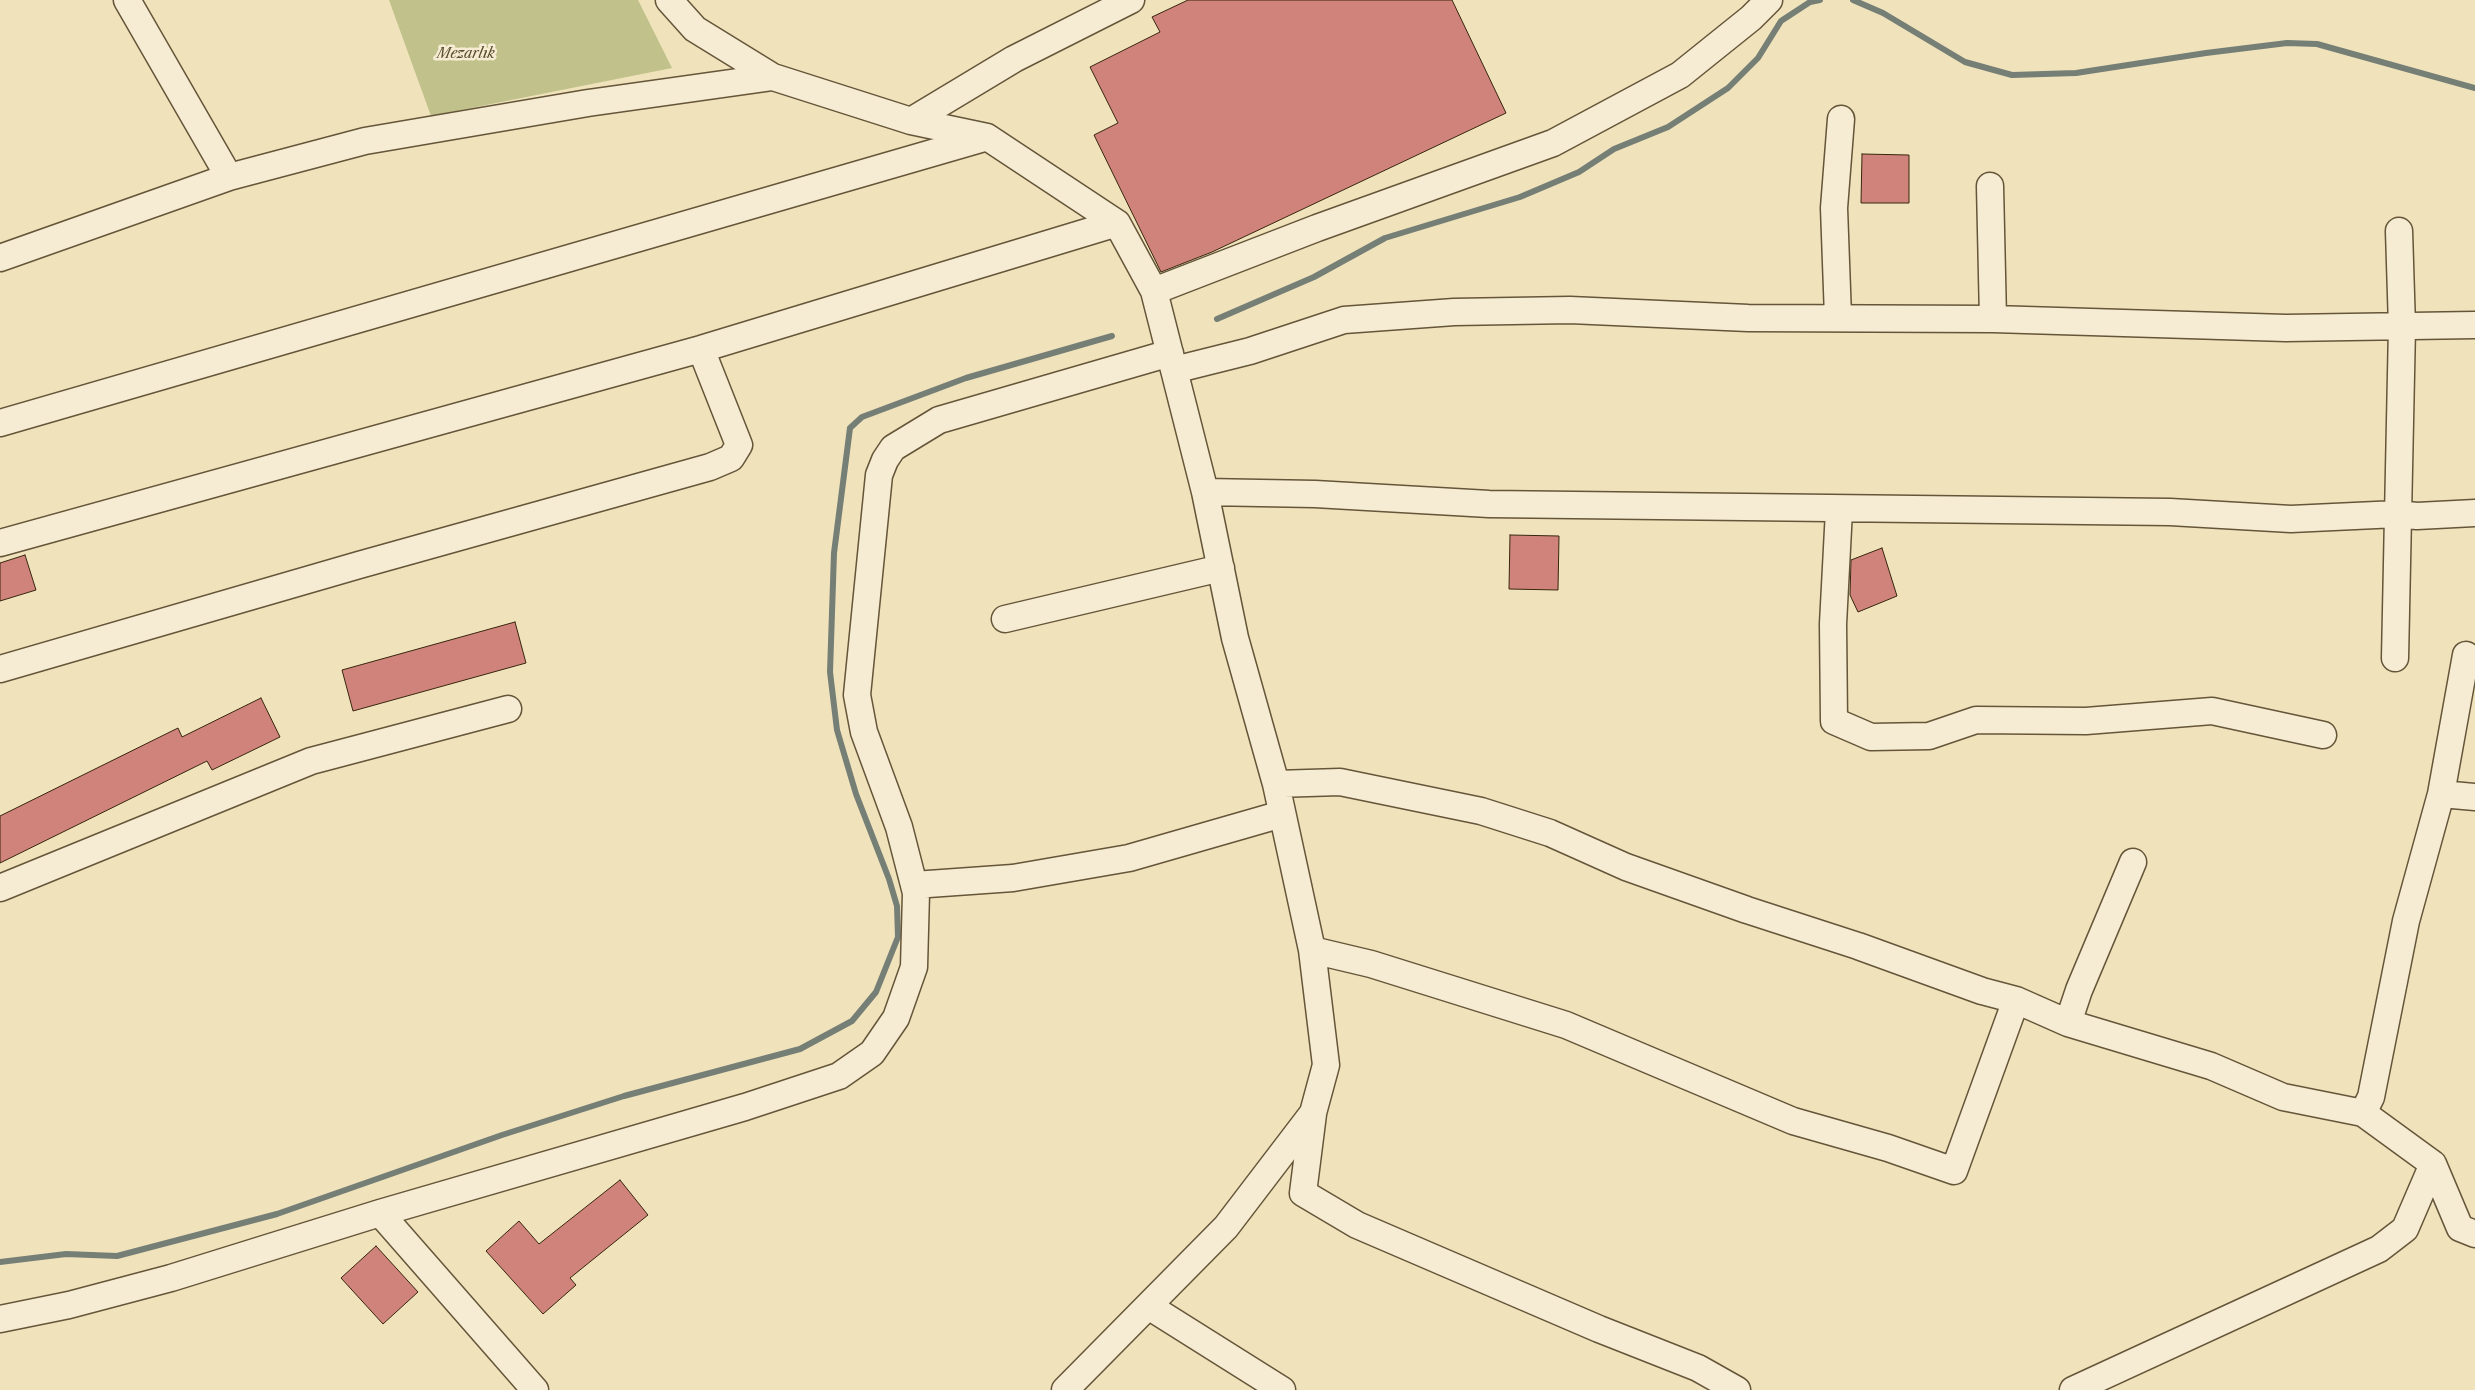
<!DOCTYPE html>
<html>
<head>
<meta charset="utf-8">
<style>
	body { margin:0 }
	canvas { display:block; background:#f0e2bb }
</style>
</head>
<body>
<canvas width="2475" height="1390"></canvas>
<script>
const ctx = document.querySelector('canvas').getContext('2d');
ctx.lineJoin = 'round';
function fillPath(path, color) { ctx.fillStyle = color; ctx.fill(path, 'evenodd'); }
const shape = rows => new Path2D(rows.map(r => 'M' + r).join(''));
function stroke(path, color, width, dash) { ctx.strokeStyle = color; ctx.lineWidth = width; ctx.lineCap = dash ? 'butt' : 'round'; ctx.setLineDash(dash || []); ctx.stroke(path); }
function drawText(font, color, halo, rows, align = 'center') {
  ctx.font = font + ' "Libre Caslon Text",serif'; ctx.lineWidth = 5; ctx.setLineDash([]); ctx.textBaseline = 'middle'; ctx.strokeStyle = halo; ctx.fillStyle = color; for (const [text, x, y, turn = 0] of rows) {
    ctx.save(); ctx.translate(x, y); ctx.rotate((+turn || 0) * Math.PI / 180); ctx.textAlign = isNaN(turn) ? turn : align; if (halo) ctx.strokeText(text, 0, 0); ctx.fillText(text, 0, 0); ctx.restore();
  }
}
fillPath(shape([
	[389,0,638,0,672,68,431,116]
]), '#c0c18b');
stroke(shape([
	[1853,0,1883,13,1965,62,2012,75,2076,73,2206,53,2287,43,2317,44,2475,88],
	[1217,319,1314,277,1385,238,1520,197,1579,172,1614,149,1668,127,1728,88,1758,58,1781,21,1810,2,1820,0],
	[0,1262,66,1254,117,1256,277,1214,502,1135,624,1096,800,1049,852,1021,876,992,898,937,897,906,889,879,856,794,837,730,830,672,834,553,850,428,862,417,966,378,1112,336]
]), '#757f76', 6);
const building = shape([
	[1188,0,1452,0,1506,113,1212,252,1161,272,1094,135,1118,123,1090,67,1160,32,1152,17,1188,0],
	[1862,154,1909,155,1909,203,1861,203,1862,154],
	[1510,535,1559,536,1558,590,1509,589,1510,535],
	[1882,548,1897,596,1858,612,1850,595,1851,560,1882,548],
	[25,555,36,590,0,601,0,563,25,555],
	[515,622,526,663,353,711,342,670,515,622],
	[261,698,280,737,212,770,207,761,0,863,0,816,178,728,182,737,261,698],
	[620,1180,648,1215,570,1278,576,1285,543,1314,486,1251,519,1221,539,1244,620,1180],
	[376,1246,418,1292,383,1324,341,1278,376,1246]
]);
fillPath(building, '#d0837a');
stroke(building, '#37260e', 1);
const minor = shape([
	[127,0,229,177],
	[669,0,695,29,773,77,911,121,987,137,1117,223,1154,291,1205,492,1235,638,1276,784,1312,950,1326,1065,1313,1113,1226,1227,1065,1390],
	[911,121,1014,59,1131,0],
	[1990,186,1993,319],
	[0,258,229,177,365,141,588,103,773,77],
	[1154,291,1317,228,1553,143,1680,75,1751,18,1769,0],
	[1838,317,1834,208,1841,119],
	[1174,370,1250,351,1344,320,1454,312,1570,310,1748,318,1993,319,2286,328,2475,325],
	[0,423,984,138],
	[1205,492,1315,494,1489,504,2170,512,2291,519,2397,514,2417,516,2475,513],
	[1839,510,1833,624,1834,721,1871,737,1929,736,1976,720,2086,721,2212,711,2323,735],
	[0,543,701,349,1117,223],
	[1005,619,1221,568],
	[2395,658,2402,327,2399,231],
	[0,669,359,565,710,467,731,458,739,445,701,349],
	[1276,784,1340,782,1481,811,1550,833,1626,867,1747,910,1858,946,1982,991,2016,1000,2068,1023,2211,1066,2283,1097,2363,1113,2433,1164,2460,1228,2475,1234],
	[2441,794,2475,797],
	[914,885,1013,878,1129,858,1282,814],
	[0,888,311,761,508,709],
	[1312,950,1371,964,1566,1025,1793,1121,1888,1148,1954,1171,2016,1000],
	[2068,1023,2079,990,2133,862],
	[2363,1113,2371,1097,2406,921,2441,794,2466,655],
	[1313,1114,1303,1193,1357,1225,1599,1329,1698,1368,1737,1390],
	[380,1213,535,1390],
	[1150,1307,1282,1390],
	[0,1319,69,1305,171,1278,380,1213,745,1107,839,1076,872,1053,896,1018,914,967,916,893,899,827,864,732,857,695,879,475,885,460,893,448,939,420,1170,353],
	[2073,1390,2379,1249,2405,1229,2433,1164]
]);
stroke(minor, '#655539', 29);
stroke(minor, '#f5ecd3', 26);
drawText('italic 14px', '#594d2d', '#f5ecd3', [
	["Mezarlık",466,54]
]);
</script>
</body>
</html>
